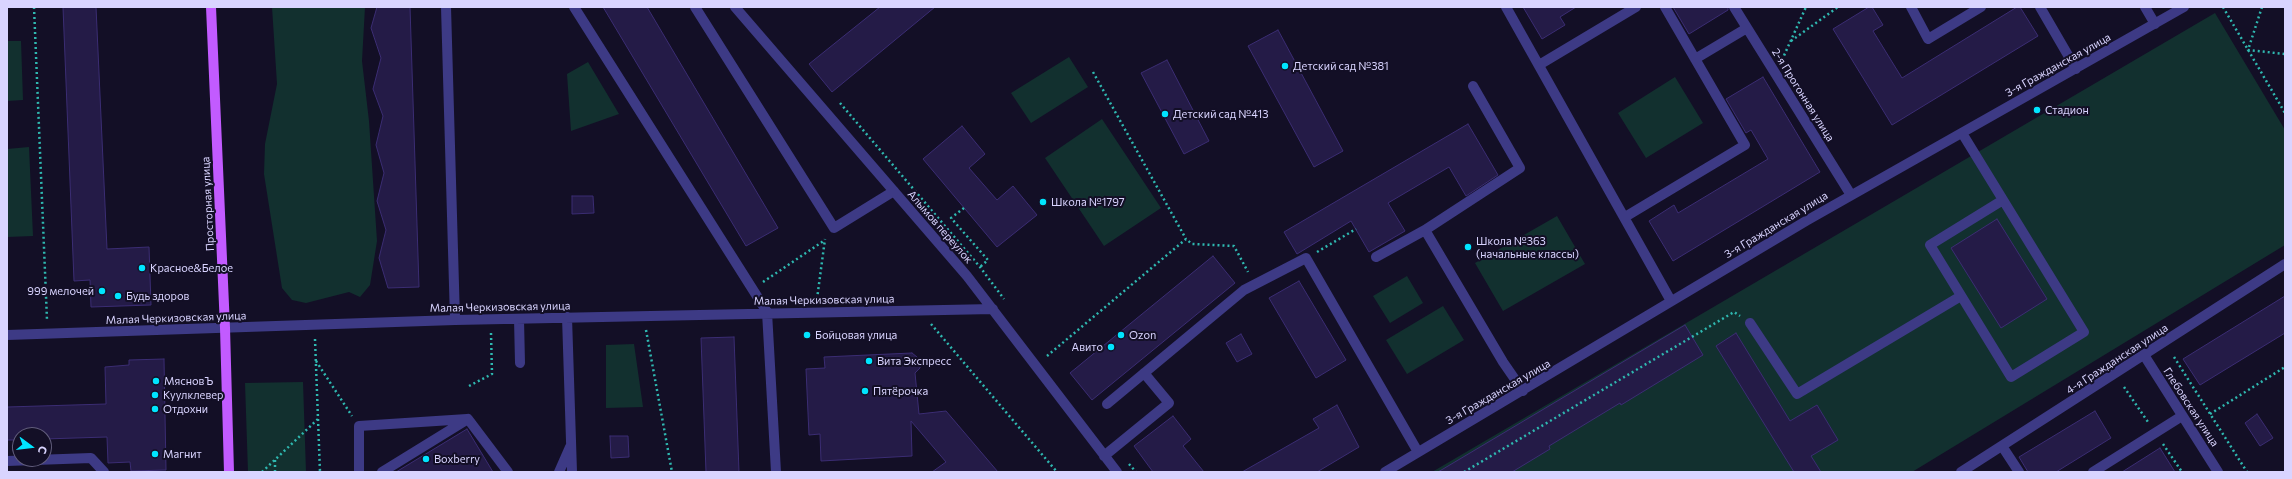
<!DOCTYPE html>
<html>
<head>
<meta charset="utf-8">
<style>
	body { margin:0 }
	#map { position:relative; width:2292px; height:479px; overflow:hidden; background:#130f26; font-family:Commissioner,sans-serif }
	canvas { display:block }
	.frame { position:absolute; inset:0; border:8px solid #d9d4ff; pointer-events:none }
	.north { position:absolute; left:12px; top:427px; width:40px; height:40px; box-sizing:border-box; background:#130f26; border:1px solid #625e7d; border-radius:50%; rotate:105deg; font-size:11px; font-weight:700; line-height:16px; text-align:center; color:#d9d4ff }
	.north::after { content:''; display:block; margin:auto; width:14px; height:18px; background:#00e5ff; clip-path:polygon(50% 0,100% 100%,50% 72%,0 100%) }
</style>
</head>
<body>
<div id="map">
<canvas width="2292" height="479"></canvas>
<div class="frame"></div>
<div class="north">С</div>
</div>
<script>
const ctx = document.querySelector('canvas').getContext('2d');
ctx.lineJoin = 'round';
function fillPath(path, color) { ctx.fillStyle = color; ctx.fill(path, 'evenodd'); }
const shape = rows => new Path2D(rows.map(r => 'M' + r).join(''));
function stroke(path, color, width, dash) { ctx.strokeStyle = color; ctx.lineWidth = width; ctx.lineCap = dash ? 'butt' : 'round'; ctx.setLineDash(dash || []); ctx.stroke(path); }
function drawText(font, color, halo, rows, align = 'center') {
  ctx.font = font + ' Commissioner,sans-serif'; ctx.lineWidth = 4; ctx.setLineDash([]); ctx.textBaseline = 'middle'; ctx.strokeStyle = halo; ctx.fillStyle = color; for (const [text, x, y, turn = 0] of rows) {
    ctx.save(); ctx.translate(x, y); ctx.rotate((+turn || 0) * Math.PI / 180); ctx.textAlign = isNaN(turn) ? turn : align; if (halo) ctx.strokeText(text, 0, 0); ctx.fillText(text, 0, 0); ctx.restore();
  }
}
fillPath(shape([
	[272,7,365,7,362,61,369,121,377,241,370,285,360,297,349,292,306,303,292,300,282,288,264,174,265,144,277,84],
	[2215,13,2285,130,2285,245,1912,472,1432,472],
	[7,41,21,41,23,100,7,101],
	[1069,57,1088,87,1031,123,1011,93],
	[588,62,619,114,571,131,567,74],
	[1675,77,1703,123,1646,158,1618,113],
	[1102,119,1161,208,1104,246,1045,158],
	[29,147,33,236,7,237,7,149],
	[1557,216,1585,264,1503,311,1475,263],
	[1407,276,1423,303,1390,323,1373,296],
	[1443,306,1464,340,1407,374,1386,340],
	[634,344,643,407,606,408,606,345],
	[303,382,306,472,248,472,245,383]
]), '#12302f');
const building = shape([
	[63,7,96,7,107,249,149,247,151,305,91,307,90,280,74,281,63,7],
	[377,7,410,7,419,287,388,288,379,258,386,230,377,201,384,173,376,145,383,116,373,89,381,58,371,28,377,7],
	[603,7,647,7,778,228,746,246,603,7],
	[880,7,935,7,832,92,809,64,880,7],
	[1523,7,1576,7,1560,17,1565,25,1542,39,1523,7],
	[1673,7,1728,7,1728,10,1689,34,1673,7],
	[1869,7,1872,7,1883,25,1873,31,1902,78,2017,7,2020,7,2038,36,1892,125,1833,29,1869,7],
	[1278,30,1343,151,1314,167,1248,46,1278,30],
	[1167,60,1209,141,1184,154,1141,73,1167,60],
	[1763,77,1820,172,1673,261,1649,221,1674,205,1678,213,1768,159,1751,130,1746,133,1726,99,1763,77],
	[1468,124,1498,175,1466,196,1449,167,1388,203,1405,231,1369,252,1351,221,1297,254,1284,232,1468,124],
	[962,126,985,154,969,168,997,200,1013,186,1037,215,997,247,923,159,962,126],
	[572,196,593,196,594,213,572,214,572,196],
	[1997,219,2047,299,2001,328,1951,248,1997,219],
	[1213,256,1235,283,1092,400,1070,373,1213,256],
	[1299,281,1346,360,1316,378,1269,298,1299,281],
	[2285,296,2285,333,2200,385,2183,359,2285,296],
	[1685,325,1703,355,1621,405,1620,403,1549,446,1550,449,1512,472,1438,472,1685,325],
	[1736,333,1790,421,1817,405,1838,440,1811,456,1821,472,1794,472,1716,346,1736,333],
	[1241,334,1252,354,1237,362,1226,343,1241,334],
	[734,337,739,472,706,472,701,338,734,337],
	[912,353,917,357,920,362,920,368,915,373,919,414,946,411,998,472,932,472,946,462,911,421,912,456,821,461,820,434,809,435,806,369,825,368,824,357,912,353],
	[164,359,166,470,131,471,130,462,108,463,107,437,44,439,44,435,20,435,20,440,7,440,7,407,106,404,105,367,129,365,129,360,164,359],
	[1337,405,1359,447,1317,472,1242,472,1319,428,1313,419,1337,405],
	[2095,411,2111,438,2056,472,2028,472,2019,457,2095,411],
	[2257,414,2273,438,2260,446,2245,423,2257,414],
	[1173,416,1191,439,1183,446,1204,472,1153,472,1134,446,1173,416],
	[467,429,493,472,396,472,467,429],
	[610,436,628,436,629,457,611,458,610,436],
	[2160,448,2175,472,2122,472,2160,448]
]);
fillPath(building, '#241b47');
stroke(building, '#3b2d73', 1);
stroke(shape([
	[34,7,47,320],
	[2223,7,2285,113],
	[2262,7,2248,50,2285,54],
	[1791,41,1838,7],
	[1782,60,1806,7],
	[1093,72,1186,239],
	[840,103,980,267,1004,299],
	[964,208,951,218,988,260,980,267],
	[1317,252,1356,229],
	[763,282,825,240],
	[817,299,825,239],
	[931,324,1057,472],
	[646,330,672,472],
	[315,339,320,472],
	[1047,356,1186,239,1192,244,1234,246,1248,272],
	[2174,357,2247,472],
	[316,361,352,416],
	[469,386,492,374,491,333],
	[2124,387,2148,422],
	[2210,414,2285,367],
	[2163,444,2182,472],
	[275,460,275,472],
	[1129,464,1136,472],
	[262,472,318,419],
	[1464,472,1734,312,1740,316]
]), '#2fb8b0', 2.5, [2, 3]);
stroke(shape([
	[446,7,455,320],
	[574,7,767,312,776,472],
	[695,7,834,228,894,191],
	[735,7,967,276,1117,472],
	[1506,7,1671,301],
	[1734,7,1851,195],
	[1911,7,1928,39,1981,7],
	[2040,7,2076,69],
	[2145,7,2155,24],
	[1695,59,1747,28],
	[1539,65,1636,7],
	[1962,133,2084,332,2011,377,1930,245,2003,200],
	[1625,217,1745,145,1665,7],
	[1425,230,1520,168,1473,86],
	[1376,257,1425,230,1503,362,1523,391],
	[567,317,572,472],
	[519,319,520,363],
	[1750,323,1797,394,1961,296],
	[7,335,455,320,993,309],
	[2144,355,2218,472],
	[1107,404,1244,290,1306,258,1418,452],
	[2002,446,2019,472],
	[1104,456,1169,403,1144,373],
	[7,461,91,458,104,472],
	[359,472,359,426,467,419],
	[382,472,468,419,508,472],
	[559,472,570,447],
	[1385,472,1806,221,2184,7],
	[1961,472,2285,264],
	[2093,472,2182,416]
]), '#3d3a85', 10);
stroke(shape([
	[211,7,225,328,229,472]
]), '#c25bff', 10);
for (const [x, y, r, color] of [
	[1285,66,4,"#00e5ff"],
	[2037,110,4,"#00e5ff"],
	[1165,114,4,"#00e5ff"],
	[1043,202,4,"#00e5ff"],
	[1468,247,4,"#00e5ff"],
	[142,268,4,"#00e5ff"],
	[102,291,4,"#00e5ff"],
	[118,296,4,"#00e5ff"],
	[807,335,4,"#00e5ff"],
	[1121,335,4,"#00e5ff"],
	[1111,347,4,"#00e5ff"],
	[869,361,4,"#00e5ff"],
	[156,381,4,"#00e5ff"],
	[865,391,4,"#00e5ff"],
	[155,395,4,"#00e5ff"],
	[155,409,4,"#00e5ff"],
	[155,454,4,"#00e5ff"],
	[426,459,4,"#00e5ff"]
]) { const dot = new Path2D(); dot.arc(x, y, r, 0, 2 * Math.PI); ctx.fillStyle = color; ctx.fill(dot); stroke(dot, '#130f26', 1.5); }
drawText('11px', '#d9d4ff', '#130f26', [
	["3-я Гражданская улица",2058,65,-29],
	["2-я Прогонная улица",1803,95,58],
	["Просторная улица",208,204,-93],
	["3-я Гражданская улица",1776,225,-31],
	["Алымов переулок",940,227,49],
	["Малая Черкизовская улица",824,300,-1],
	["Малая Черкизовская улица",500,307,-1],
	["Малая Черкизовская улица",176,318,-2],
	["4-я Гражданская улица",2117,359,-33],
	["3-я Гражданская улица",1498,392,-30],
	["Глебовская улица",2191,407,57]
]);
drawText('11px', '#d9d4ff', '#130f26', [
	["Детский сад №381",1293,66],
	["Стадион",2045,110],
	["Детский сад №413",1173,114],
	["Школа №1797",1051,202],
	["Школа №363",1476,241],
	["(начальные классы)",1476,254],
	["Красное&Белое",150,268],
	["999 мелочей",94,291,"right"],
	["Будь здоров",126,296],
	["Бойцовая улица",815,335],
	["Ozon",1129,335],
	["Авито",1103,347,"right"],
	["Вита Экспресс",877,361],
	["МясновЪ",164,381],
	["Пятёрочка",873,391],
	["Куулклевер",163,395],
	["Отдохни",163,409],
	["Магнит",163,454],
	["Boxberry",434,459]
], 'left');
</script>
</body>
</html>
